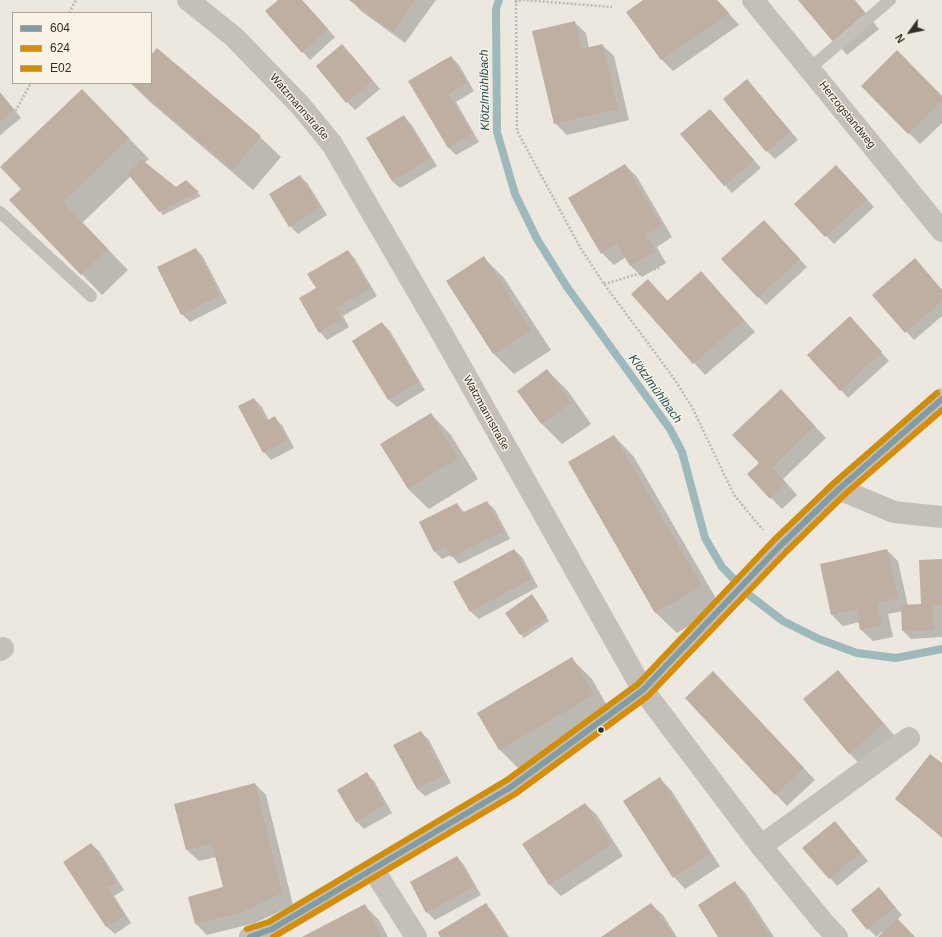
<!DOCTYPE html>
<html>
<head>
<meta charset="utf-8">
<style>
	body { margin:0 }
	#map { position:relative; width:942px; height:937px; overflow:hidden; background:#ece8e0; font-family:Helvetica,sans-serif }
	canvas { display:block }
	.legend { position:absolute; left:12px; top:12px; width:140px; height:72px; box-sizing:border-box; background:#f9f3e7; border:1px solid #aba49a; margin:0; padding:5px 7px; list-style:none; font-size:12px; color:#352d27 }
	.legend li { display:flex; align-items:center; gap:8px; height:20px }
	.legend b { width:20px; border:1px solid #aba49a }
	.north { position:absolute; left:890px; top:12px; width:40px; height:40px; -webkit-text-stroke:3px #f9f3e7; paint-order:stroke; rotate:237deg; font-size:11px; font-weight:700; line-height:16px; text-align:center; color:#352d27 }
	.north::after { content:''; display:block; margin:auto; width:14px; height:18px; background:#352d27; clip-path:polygon(50% 0,100% 100%,50% 72%,0 100%) }
</style>
</head>
<body>
<div id="map">
<canvas width="942" height="937"></canvas>
<ul class="legend">
<li><b style="height:5px;background:#839ca3"></b>604</li>
<li><b style="height:5px;background:#d78d08"></b>624</li>
<li><b style="height:5px;background:#d08e08"></b>E02</li>
</ul>
<div class="north">N</div>
</div>
<script>
const ctx = document.querySelector('canvas').getContext('2d');
ctx.lineJoin = 'round';
function fillPath(path, color) { ctx.fillStyle = color; ctx.fill(path, 'evenodd'); }
const shape = rows => new Path2D(rows.map(r => 'M' + r).join(''));
function stroke(path, color, width, dash) { ctx.strokeStyle = color; ctx.lineWidth = width; ctx.lineCap = dash ? 'butt' : 'round'; ctx.setLineDash(dash || []); ctx.stroke(path); }
function drawText(font, color, halo, rows, align = 'center') {
  ctx.font = font + ' Helvetica,sans-serif'; ctx.lineWidth = 3; ctx.setLineDash([]); ctx.textBaseline = 'middle'; ctx.strokeStyle = halo; ctx.fillStyle = color; for (const [text, x, y, turn = 0] of rows) {
    ctx.save(); ctx.translate(x, y); ctx.rotate((+turn || 0) * Math.PI / 180); ctx.textAlign = isNaN(turn) ? turn : align; if (halo) ctx.strokeText(text, 0, 0); ctx.fillText(text, 0, 0); ctx.restore();
  }
}
fillPath(shape([
	[279,0,302,0,335,37,310,60,303,52],
	[351,0,436,0,405,43,361,11],
	[645,0,717,0,739,25,673,71,661,59],
	[799,0,855,0,879,29,847,55],
	[574,22,586,33,589,48,602,45,614,56,629,120,567,135,555,123],
	[157,49,260,137,281,157,253,190,150,102,131,83,151,83,151,56],
	[350,53,380,89,355,110,347,102],
	[451,57,459,65,474,91,456,102,479,142,456,155,449,148,409,82],
	[747,80,798,140,775,159,767,151],
	[862,86,942,97,942,123,920,144],
	[0,92,21,118,0,135],
	[102,110,149,159,144,163,176,188,186,182,201,196,163,215,131,176,82,223,128,270,102,295,10,200],
	[404,117,411,124,437,166,400,188,392,181,367,138],
	[717,118,761,168,732,193,725,185],
	[625,165,637,177,672,237,657,247,666,263,642,277,631,266,626,257,614,265,602,253],
	[844,174,874,207,834,244,796,204],
	[300,176,308,184,327,215,298,234,290,226],
	[771,229,807,267,766,305,723,259],
	[196,249,203,257,227,303,190,322,182,314],
	[348,251,355,259,377,296,343,316,349,327,327,340,320,332,317,288],
	[484,258,504,278,551,350,514,374,494,354,447,281],
	[922,267,942,290,942,316,914,340,873,295],
	[701,272,755,332,705,375,632,294,648,280,668,301],
	[382,323,390,331,425,390,397,407,389,400,353,341],
	[857,325,889,361,848,398,841,390],
	[547,370,568,391,591,424,562,444,542,424,518,391],
	[254,399,262,407,269,421,274,418,282,425,294,448,271,460,264,452],
	[792,402,826,438,783,479,797,495,782,509,771,498,760,463],
	[431,414,451,435,478,479,429,509,408,489],
	[614,436,634,457,721,607,677,633,656,613,569,462],
	[487,502,495,510,510,539,459,564,451,555,442,559,435,552,420,522,457,504,464,512],
	[514,550,522,557,538,587,479,619,471,612,455,582],
	[887,550,898,561,908,606,922,605,942,560,942,637,911,639,903,631,903,611,888,614,893,637,873,641,861,630,860,622,843,626,832,615],
	[535,599,549,621,524,638,521,634],
	[572,659,592,679,613,716,520,770,500,750,478,713],
	[838,671,895,736,861,765,849,753],
	[725,684,815,780,787,806,686,698],
	[421,732,429,740,451,783,425,796,417,789],
	[942,765,942,838,896,798],
	[366,774,374,781,392,813,364,829,356,821],
	[659,778,671,790,720,866,685,889,674,877],
	[255,784,266,795,293,905,255,923,207,935,196,924,189,897,224,888,216,857,199,861,187,850,175,805],
	[585,804,597,815,623,856,561,896,549,884],
	[842,830,868,861,837,886,804,848],
	[91,844,99,851,124,890,114,896,131,923,115,934,107,927,64,862],
	[457,857,464,865,481,895,435,920,427,912],
	[735,882,746,894,774,937,719,937],
	[879,888,902,915,897,920,914,937,879,937,883,933,882,932,876,937,852,910],
	[486,904,493,912,509,937,442,937],
	[651,904,663,915,677,937,603,937],
	[364,905,379,920,388,937,304,937]
]), '#0003');
stroke(shape([
	[499,0,496,9,497,132,515,194,537,239,567,287,670,429,682,452,705,538,722,567,749,595,783,621,819,639,857,653,896,658,942,649]
]), '#9db9bc', 8);
fillPath(shape([
	[278,0,302,0,328,29,302,53,265,11],
	[349,0,416,0,393,32],
	[643,0,717,0,729,13,661,60,626,12],
	[798,0,854,0,868,17,835,44],
	[575,21,581,49,603,44,618,109,554,124,532,31],
	[342,44,373,81,346,103,316,66],
	[157,48,261,136,233,170,130,83,151,83,151,55],
	[897,50,942,96,942,101,908,134,861,86],
	[451,56,467,83,449,94,472,134,448,148,408,81],
	[747,79,791,132,766,152,723,99],
	[82,89,129,138,63,202,108,249,81,275,9,200,21,189,0,167],
	[0,93,14,110,0,121],
	[710,109,754,160,724,186,680,134],
	[404,115,430,159,392,181,366,138],
	[141,159,176,187,186,180,199,192,159,212,128,174],
	[625,164,662,226,646,235,656,251,630,266,617,244,601,254,568,198],
	[836,165,867,199,825,237,794,204],
	[300,175,320,208,289,227,269,194],
	[764,220,800,259,758,298,721,259],
	[196,248,220,295,181,315,157,267],
	[348,250,370,288,336,308,342,319,319,333,299,298,316,288,307,274],
	[484,256,531,330,493,354,446,281],
	[915,258,942,290,942,301,905,333,872,295],
	[701,271,744,320,693,364,631,294,648,279,667,301],
	[850,316,882,352,840,391,807,355],
	[382,322,419,382,388,400,352,341],
	[547,369,571,403,541,424,517,391],
	[781,389,815,426,772,467,786,483,770,499,747,474,759,463,732,435],
	[254,398,266,421,275,416,287,440,263,453,238,406],
	[431,413,458,458,408,489,380,444],
	[614,435,702,586,655,613,568,462],
	[487,501,503,531,451,557,446,546,434,552,419,522,457,503,462,513],
	[514,549,531,579,470,612,453,582],
	[887,549,898,598,877,603,882,625,860,630,856,610,831,615,820,564],
	[942,559,942,605,933,605,934,630,902,631,901,605,921,604,919,560],
	[532,594,547,617,520,635,505,613],
	[572,657,594,695,499,750,477,713],
	[838,670,884,724,849,754,803,699],
	[713,671,804,768,775,795,685,698],
	[421,731,444,775,417,789,393,745],
	[930,754,942,763,942,837,895,799],
	[367,772,385,805,356,822,337,790],
	[660,777,710,854,673,878,623,801],
	[255,783,282,893,243,912,195,924,188,897,223,887,212,844,186,850,174,804],
	[585,803,612,844,549,885,522,844],
	[835,821,861,853,829,879,802,848],
	[91,843,117,882,107,888,125,915,106,927,63,862],
	[457,856,474,887,426,913,410,882],
	[735,881,770,937,718,937,698,905],
	[879,887,895,907,867,930,851,910],
	[486,903,507,937,440,937,438,932],
	[651,903,675,937,601,937],
	[365,904,382,937,302,937],
	[897,918,915,937,878,937]
]), '#bfaea2');
stroke(shape([
	[516,0,517,131,580,247,604,284,673,377,692,407,734,495,763,530],
	[515,2,523,0,612,7],
	[69,13,76,0],
	[0,134,6,128,31,83],
	[604,284,659,268]
]), '#bdb8b1', 2.5, [2, 2]);
stroke(shape([
	[809,69,890,0],
	[0,212,91,296]
]), '#c4bfb9', 12);
stroke(shape([
	[188,0,234,37,300,105,332,144,444,337,643,690],
	[753,0,942,231],
	[839,489,894,512,942,517],
	[0,650,3,648],
	[761,846,909,738],
	[373,869,416,937]
]), '#c4bfb9', 22);
stroke(shape([
	[643,690,761,846,823,922,837,937],
	[250,937,272,929,511,787,643,690,780,546,839,489,942,399]
]), '#c4bfb9', 22);
stroke(shape([
	[250,937,272,929,511,787,643,690,780,546,839,489,942,399]
]), '#839ca3', 6);
stroke(shape([
	[273,937,515,794,648,696,786,552,844,495,942,410]
]), '#d78d08', 6);
stroke(shape([
	[247,929,269,922,507,780,638,684,774,540,834,483,937,393]
]), '#d08e08', 6);
for (const [x, y, r, color] of [
	[601,730,3.5,"#352d27"]
]) { const dot = new Path2D(); dot.arc(x, y, r, 0, 2 * Math.PI); ctx.fillStyle = color; ctx.fill(dot); stroke(dot, '#f9f3e7', 1.5); }
drawText('11px', '#352d27', '#f9f3e7', [
	["Watzmannstraße",299,107,49],
	["Herzogstandweg",847,115,51],
	["Watzmannstraße",486,413,61]
]);
drawText('italic 12px', '#1e4b55', '#f9f3e7', [
	["Klötzlmühlbach",485,90,-91],
	["Klötzlmühlbach",655,389,54]
]);
</script>
</body>
</html>
